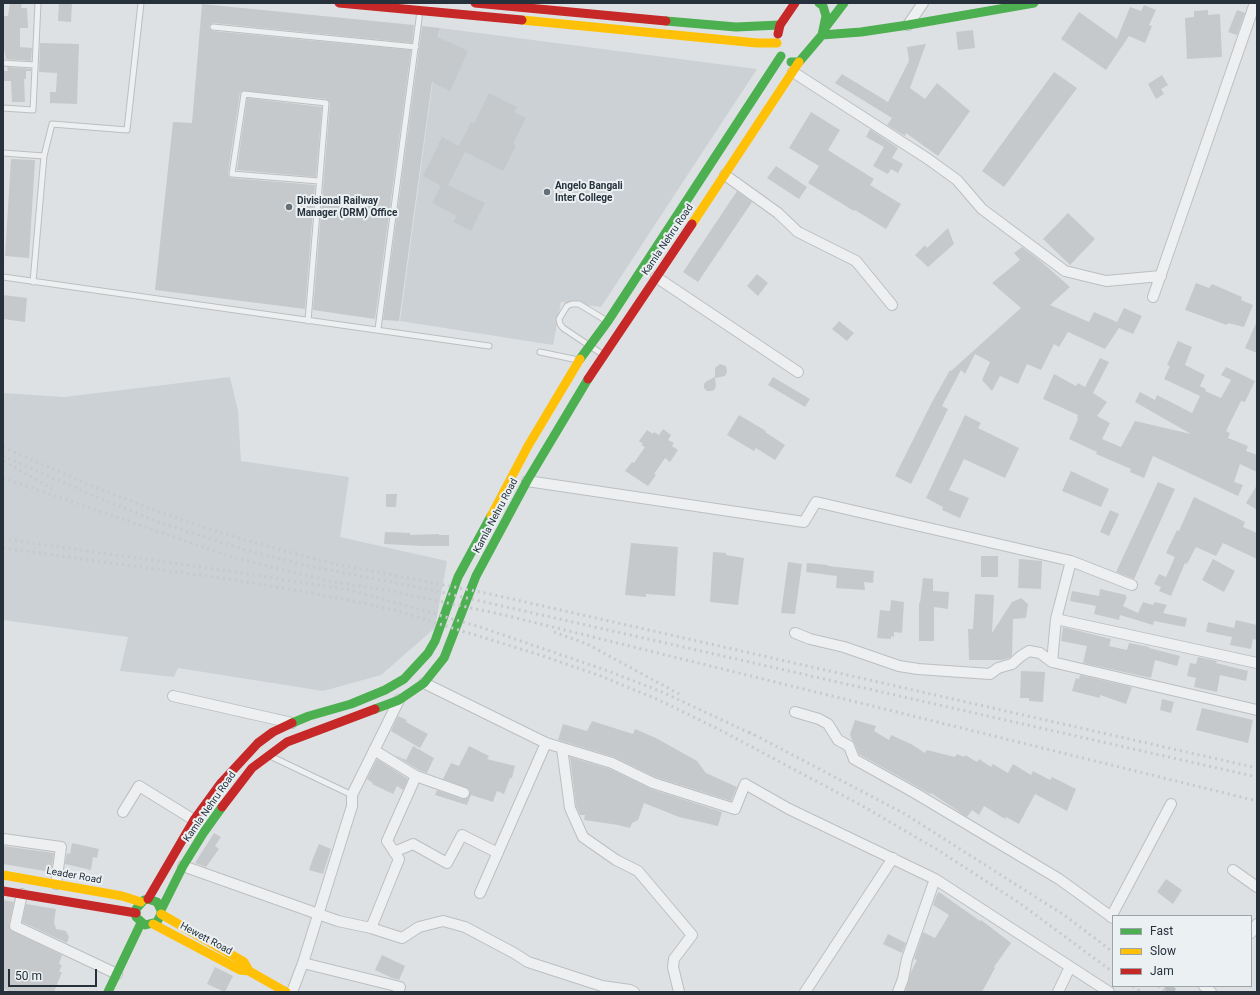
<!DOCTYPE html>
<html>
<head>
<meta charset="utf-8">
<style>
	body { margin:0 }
	#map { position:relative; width:1260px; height:995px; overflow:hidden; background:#dee1e3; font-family:Roboto,sans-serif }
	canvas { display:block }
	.frame { position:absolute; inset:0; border:4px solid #26313b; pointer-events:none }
	.legend { position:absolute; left:1112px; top:915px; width:140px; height:72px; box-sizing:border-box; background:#ebf0f3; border:1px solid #9ca4a9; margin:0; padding:5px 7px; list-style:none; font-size:12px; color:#26313b }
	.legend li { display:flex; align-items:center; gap:8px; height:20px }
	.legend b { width:20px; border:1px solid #9ca4a9 }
	.scale { position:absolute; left:8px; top:969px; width:89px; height:18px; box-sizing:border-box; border:2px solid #26313b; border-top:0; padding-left:5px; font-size:12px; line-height:14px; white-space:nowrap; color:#26313b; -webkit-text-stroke:3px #ebf0f3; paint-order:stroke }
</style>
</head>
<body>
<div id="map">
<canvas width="1260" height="995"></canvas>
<div class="frame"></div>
<ul class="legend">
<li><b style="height:5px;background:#4caf50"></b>Fast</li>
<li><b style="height:5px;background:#ffc107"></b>Slow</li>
<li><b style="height:5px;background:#c62828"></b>Jam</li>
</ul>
<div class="scale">50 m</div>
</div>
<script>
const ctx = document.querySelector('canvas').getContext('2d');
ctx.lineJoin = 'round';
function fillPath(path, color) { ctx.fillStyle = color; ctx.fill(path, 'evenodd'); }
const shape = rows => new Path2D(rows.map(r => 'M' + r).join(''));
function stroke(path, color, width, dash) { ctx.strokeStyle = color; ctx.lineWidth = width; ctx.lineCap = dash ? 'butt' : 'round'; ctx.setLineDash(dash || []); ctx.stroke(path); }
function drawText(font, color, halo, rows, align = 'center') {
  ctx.font = font + ' Roboto,sans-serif'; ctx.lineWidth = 4; ctx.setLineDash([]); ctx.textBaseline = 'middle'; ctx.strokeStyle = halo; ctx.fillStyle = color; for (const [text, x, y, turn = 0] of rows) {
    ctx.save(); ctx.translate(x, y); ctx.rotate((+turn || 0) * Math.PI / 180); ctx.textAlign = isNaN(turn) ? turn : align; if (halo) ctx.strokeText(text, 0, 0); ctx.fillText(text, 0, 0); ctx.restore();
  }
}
fillPath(shape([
	[440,28,757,69,601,307,561,302,553,345,400,321],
	[230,377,238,411,241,461,349,477,340,537,447,561,435,628,381,675,323,691,178,668,174,677,120,671,128,637,3,620,3,393,64,397]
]), '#ccd1d6');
fillPath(shape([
	[10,3,22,3,21,8,27,8,28,28,20,28,20,47,32,48,31,61,6,59,4,49,3,49,3,16,8,16],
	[59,3,72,3,71,22,58,21],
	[202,4,414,25,412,43,213,23,209,26,210,29,213,31,411,50,375,319,313,310,330,103,329,101,326,99,242,91,240,93,228,173,229,177,232,178,315,185,305,309,155,290,173,122,192,123],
	[1144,5,1156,10,1149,25,1152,26,1145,43,1129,36,1106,70,1061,39,1079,12,1117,39,1130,7,1141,11],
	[1208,10,1208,15,1220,14,1222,57,1187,59,1185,18,1194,17,1194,11],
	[1237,10,1245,13,1237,35,1228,32],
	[422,26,440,28,438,37,468,51,450,91,432,82,399,321,383,320],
	[973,30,975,48,958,50,956,32],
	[40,43,79,44,77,104,50,103,50,92,56,92,57,73,39,72],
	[926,44,910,88,925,99,937,83,970,111,938,156,906,133,905,136,887,125,892,118,835,83,842,74,888,102,909,61,907,47],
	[7,67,31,69,31,71,26,71,26,79,24,79,25,102,12,102,11,81,3,81,3,71,8,71],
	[1054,72,1077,88,1004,187,982,171],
	[1162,75,1168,85,1161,89,1164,94,1156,99,1148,84],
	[489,93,517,107,514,112,526,118,513,144,516,146,503,171,465,152,448,185,485,203,471,231,453,222,457,216,432,203,441,186,423,176,442,137,459,146,471,122,474,124],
	[247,98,322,107,316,177,237,170],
	[811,112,840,130,828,150,874,179,870,185,901,204,886,229,855,210,854,211,808,183,819,166,789,148],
	[870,129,898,148,892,158,903,164,898,173,891,169,888,174,873,166,884,147,866,137],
	[11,159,35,160,29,258,5,256],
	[776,166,807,187,799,199,767,178],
	[737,191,752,202,698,282,683,272],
	[1068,213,1095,239,1070,265,1043,239],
	[948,228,954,244,928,267,915,255,925,245,927,248],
	[1022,247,1038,259,1070,287,1050,305,1089,322,1094,312,1117,322,1124,308,1142,316,1133,334,1119,328,1105,349,1068,332,1059,347,1054,344,1041,370,1027,364,1018,384,1000,376,992,391,982,380,990,362,975,354,965,374,961,370,942,406,948,409,911,484,895,476,932,402,950,370,951,371,1021,308,992,283,1020,260,1014,253],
	[757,274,768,283,758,296,747,286],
	[1196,283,1209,288,1212,284,1242,297,1241,300,1253,305,1244,327,1228,323,1227,325,1185,310],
	[3,295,27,298,25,322,3,319],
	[839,321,854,333,847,341,832,329],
	[1257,321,1257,353,1245,348],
	[1178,341,1192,347,1185,365,1205,375,1200,386,1206,389,1205,391,1221,398,1231,380,1221,375,1226,367,1255,381,1245,402,1241,401,1226,431,1230,433,1228,438,1248,446,1246,451,1257,455,1257,472,1240,464,1234,482,1243,485,1238,496,1153,456,1144,478,1130,472,1131,469,1096,454,1097,452,1069,439,1078,419,1077,418,1078,415,1043,399,1054,374,1076,386,1078,383,1085,387,1100,358,1109,362,1093,393,1107,402,1097,416,1110,423,1102,439,1121,447,1135,421,1191,434,1135,402,1140,392,1155,400,1157,395,1192,413,1200,396,1164,379,1170,366,1167,365],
	[720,364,726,366,727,372,725,376,715,378,716,386,714,390,711,391,707,391,704,388,704,384,707,381,715,377,715,368],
	[773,377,810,399,805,407,768,385],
	[739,415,766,431,765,432,785,445,775,460,756,448,754,451,727,435],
	[965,415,981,423,978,428,1019,448,1005,478,964,459,949,490,969,498,960,518,942,510,943,507,926,498],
	[663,429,671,435,668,440,674,443,672,446,678,450,670,462,665,458,654,474,656,475,648,486,625,471,632,462,634,463,645,447,641,445,643,444,639,441,647,430,653,434,654,432,659,435],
	[1071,471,1109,489,1101,507,1062,491],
	[1158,482,1175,489,1134,579,1116,572],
	[1257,485,1257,510,1246,503],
	[386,494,397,494,396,507,386,507],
	[1194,497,1245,522,1243,527,1257,533,1257,559,1223,543,1216,556,1196,547,1187,564,1185,563,1171,596,1159,591,1161,587,1154,584,1159,574,1166,577,1175,557,1166,553,1177,530,1179,531],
	[1110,510,1119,514,1109,536,1100,532],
	[385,532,410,533,410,535,439,534,439,535,449,535,449,546,423,546,384,544],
	[631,543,678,547,675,596,646,594,646,597,625,595],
	[713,552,726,553,726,555,744,558,738,605,710,602],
	[981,556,998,556,998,577,981,577],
	[1019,559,1042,561,1041,589,1018,588],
	[1213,559,1235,571,1224,592,1202,580],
	[788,562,802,564,795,614,781,613],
	[807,563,828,565,828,566,874,571,873,583,864,582,865,590,836,588,837,576,806,572],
	[923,578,933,579,933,591,949,592,948,609,934,607,934,641,919,641,919,603,920,603],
	[1100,589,1126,595,1126,597,1127,597,1123,606,1138,613,1143,602,1153,605,1155,602,1167,605,1163,613,1187,618,1185,627,1154,621,1153,625,1120,615,1119,620,1094,614,1096,606,1070,601,1072,591,1099,596],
	[975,594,994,595,992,633,1012,602,1021,598,1028,604,1026,618,1013,619,1012,656,1009,658,1002,660,969,660,968,629,973,629],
	[891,600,904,602,902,633,894,632,894,637,891,636,891,639,877,638,880,610,890,611],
	[1236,620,1257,625,1257,640,1253,639,1251,649,1230,645,1232,637,1206,632,1208,622,1234,628],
	[1063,627,1111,639,1109,646,1127,650,1129,643,1149,647,1149,648,1180,656,1177,666,1155,660,1151,678,1083,663,1087,646,1061,641],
	[1198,657,1217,661,1216,663,1248,671,1246,681,1220,675,1217,692,1194,687,1196,678,1187,676,1190,663,1196,664],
	[1021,671,1045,672,1043,702,1029,701,1029,698,1020,698],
	[1080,675,1132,687,1126,704,1100,695,1100,698,1072,691,1076,678,1079,679],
	[1162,699,1174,702,1171,713,1160,710],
	[1202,708,1253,720,1248,743,1196,730],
	[398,716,407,720,406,722,428,734,420,748,391,731],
	[855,720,876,726,874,731,889,740,891,735,911,744,925,753,927,750,955,757,957,754,964,757,965,755,977,762,979,759,991,767,993,764,1008,773,1013,764,1031,775,1033,771,1050,780,1052,777,1076,789,1067,811,1035,794,1019,824,1006,817,1005,819,984,806,979,815,972,810,967,817,931,793,930,794,859,754,855,744,852,740,850,734],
	[592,721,633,734,635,729,656,738,697,761,706,773,737,787,731,801,655,777,614,757,558,740,563,724,587,731],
	[413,746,434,758,427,773,419,770,394,755,406,760],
	[469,746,489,756,487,759,515,766,512,778,510,778,504,794,497,791,493,802,471,795,467,805,435,795,437,790,462,799,468,798,470,792,469,789,443,779,451,763,459,766],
	[570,757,610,769,651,789,722,812,718,826,679,817,644,803,638,820,632,823,630,828,618,825,584,820,585,815,580,815,576,806],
	[377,759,408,779,403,790,397,786,393,794,372,784,373,783,367,779],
	[214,833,221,837,215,846,219,849,206,867,195,863],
	[72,843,99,849,97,858,93,857,91,870,65,864,67,853,70,854],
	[319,844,331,849,323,874,309,870,313,858],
	[3,846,54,853,51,872,3,864],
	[1166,879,1182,890,1173,904,1157,892],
	[939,892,980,921,981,920,989,926,1011,943,994,967,995,968,982,992,905,992,911,972,917,960,914,959,923,932,935,938,949,915,933,905,937,894],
	[3,900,14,902,9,925,10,930,62,955,59,964,62,965,59,972,62,972,54,992,12,992,3,989],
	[26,904,56,909,54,922,56,929,66,931,69,937,67,943,22,922],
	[888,934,906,943,902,953,883,944],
	[382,955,405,966,399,980,392,978,375,970],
	[215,967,233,976,225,992,207,984]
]), '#c6c9cb');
stroke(shape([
	[1168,992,1172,986]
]), '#b9bec1', 10, [10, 5]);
const lane = shape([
	[213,27,416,47],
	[3,63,34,65],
	[3,108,33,110,38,3],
	[3,153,44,156,52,124,127,130,141,3],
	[3,277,489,346],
	[33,282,44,156],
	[308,321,326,103,244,94,232,174,319,181],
	[378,329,420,11],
	[540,352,578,360],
	[602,354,563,328,560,324,559,319,567,306,572,304,579,304,607,321],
	[270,756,352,795]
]);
const street = shape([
	[908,25,923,3],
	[793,72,928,159,957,180,982,209,1065,271,1106,281,1161,276],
	[725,175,778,213,798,232,856,261,892,305],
	[656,277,798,372],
	[1153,297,1255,3],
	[527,481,804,522,816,502,1071,561,1132,585],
	[1071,561,1056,619,1052,662,1257,710],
	[1056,619,1257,663],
	[795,633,810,639,844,647,899,666,918,669,990,674,998,668,1012,664,1021,656,1029,651,1040,653,1052,662],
	[424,683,546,743,612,763,653,783,735,809,745,784,789,809,935,879,1109,992],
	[173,696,292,723],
	[795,712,819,719,828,724,838,740,849,746,854,759,915,793,1059,879,1113,918],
	[562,748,570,808,583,837,616,860,638,871,692,935,674,959,673,967,679,992],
	[374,750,416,776],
	[123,812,139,786,194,820],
	[3,839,61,847,56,884],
	[394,852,413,844,447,863,462,835,498,853],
	[183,866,338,921,371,928,402,938,419,927,443,921,465,927,514,953,528,962,602,986,630,990,634,992],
	[1233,870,1257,887],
	[480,893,546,743],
	[22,894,15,926,117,974],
	[1111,917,1171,804],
	[371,928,399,859,387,841,416,776,464,793],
	[1251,933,1257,924],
	[303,963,400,987,398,992],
	[1204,986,1211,992],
	[292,992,303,963,352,806,352,795,399,700],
	[805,992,893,858],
	[898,992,903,979,907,959,935,879],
	[1058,992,1070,967]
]);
stroke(lane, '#bcbfc1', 7);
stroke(street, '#bcbfc1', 12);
stroke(lane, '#edeff0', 5);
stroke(street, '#edeff0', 10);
stroke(shape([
	[666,21,736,27,780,25],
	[825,28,844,3],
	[822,35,861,32,908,25,1034,3],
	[791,62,799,62,822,35,826,16,823,6,819,3],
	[580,359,608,321,781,56],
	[375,709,399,700,424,683,444,658,476,576,527,481,588,379],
	[292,723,309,716,351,704,385,690,404,679,428,653,435,641,458,577,491,516],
	[161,910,157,902,148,899,144,900,136,909,136,917,145,925,157,922,161,914,161,910,183,866,204,832,222,807],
	[108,992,141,923]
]), '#4caf50', 9);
stroke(shape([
	[522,20,757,43,777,43],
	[692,224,799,62],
	[491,516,528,446,580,359],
	[3,875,122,896,141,902],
	[161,914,244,962,248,969],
	[153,924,240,970,249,971,286,992]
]), '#ffc107', 9);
stroke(shape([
	[339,3,522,20],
	[475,3,666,21],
	[778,34,780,25,795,3],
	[588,379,692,224],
	[222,807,252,768,287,742,375,709],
	[3,891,136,913],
	[148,899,194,820,221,783,258,743,273,732,292,723]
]), '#c62828', 9);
stroke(shape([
	[3,447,92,486,162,513,222,533,285,551,331,563,490,594,1257,768],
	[3,456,87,493,161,523,246,550,313,567,427,589,1257,777],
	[4,461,54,490],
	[3,478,235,558,329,581,391,591,504,615,1257,801],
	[3,539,229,571,350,590,401,604,480,627,608,671,662,692,754,735],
	[3,548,228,579,294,590,353,601,394,610,540,655,598,675,659,700,720,730,859,804,938,850,1018,902,1113,972],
	[554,632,587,644,681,695],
	[749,732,905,814,1064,915,1113,952],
	[1133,986,1141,992],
	[1158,986,1166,992]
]), '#c7c9cb', 3, [2, 4]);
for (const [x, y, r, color] of [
	[547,192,4,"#666f76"],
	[289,207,4,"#666f76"]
]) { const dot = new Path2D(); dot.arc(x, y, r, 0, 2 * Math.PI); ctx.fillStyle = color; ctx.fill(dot); stroke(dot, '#ebf0f3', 1.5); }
drawText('bold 10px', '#26313b', '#ebf0f3', [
	["Angelo Bangali",555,186],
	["Inter College",555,198],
	["Divisional Railway",297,201],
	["Manager (DRM) Office",297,213]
], 'left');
drawText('10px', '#26313b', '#ebf0f3', [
	["Kamla Nehru Road",668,240,-56],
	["Kamla Nehru Road",496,516,-62],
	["Kamla Nehru Road",210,807,-55],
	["Leader Road",74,876,10],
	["Hewett Road",206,939,28]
]);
</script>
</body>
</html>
